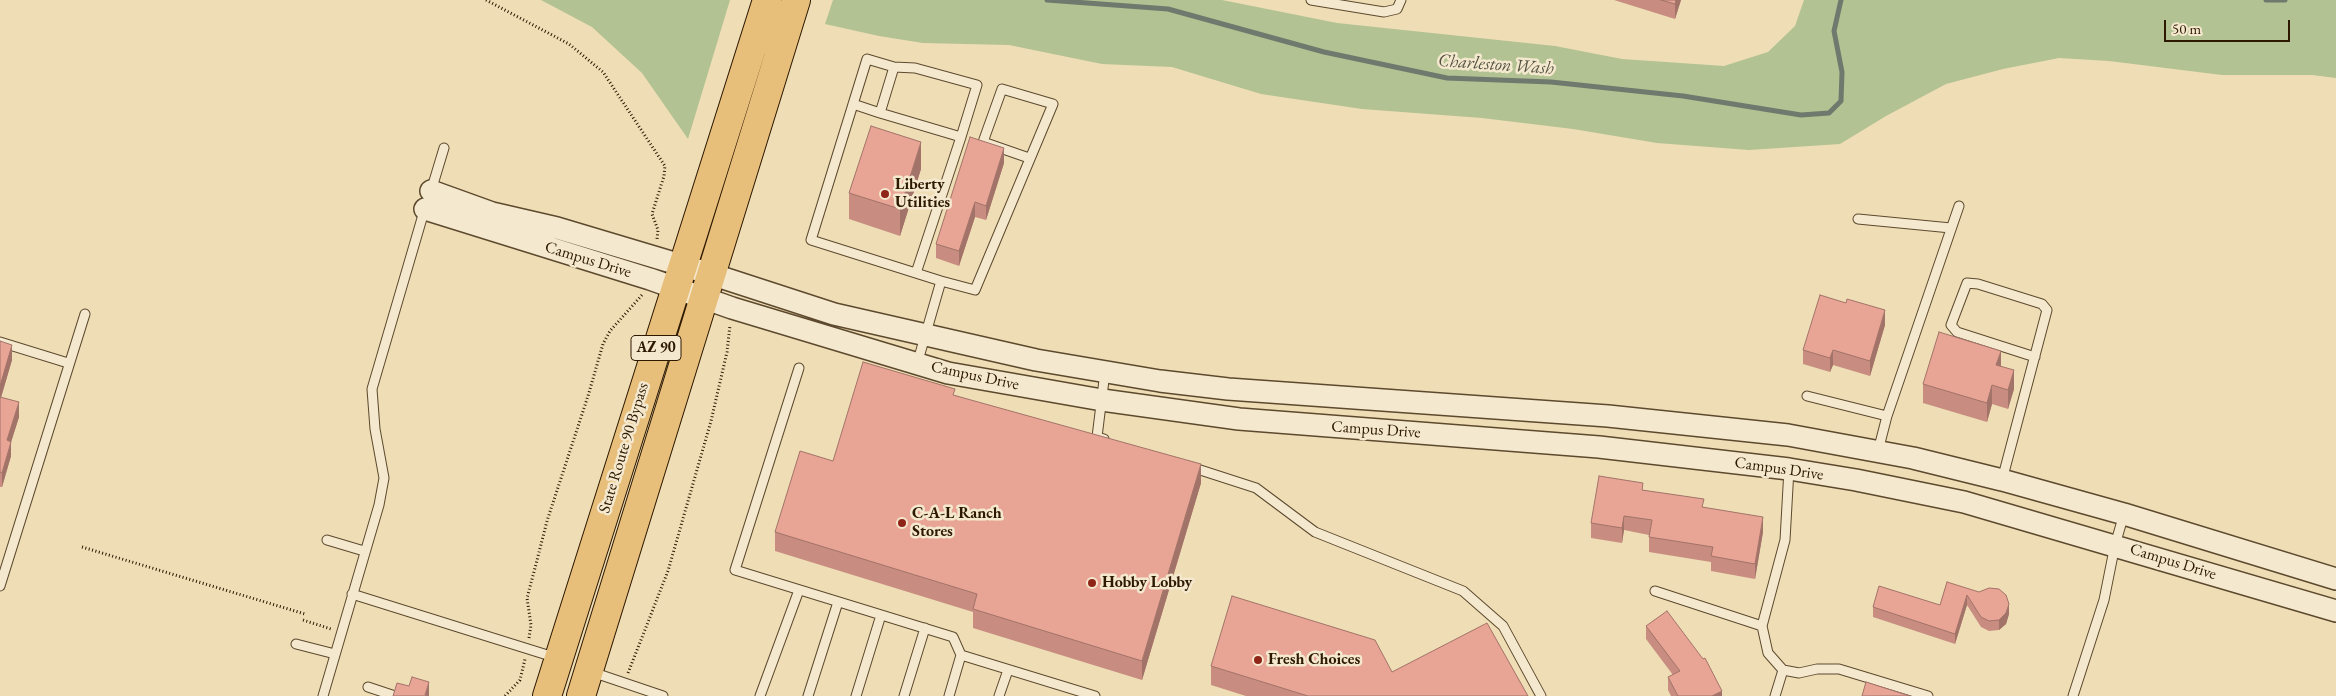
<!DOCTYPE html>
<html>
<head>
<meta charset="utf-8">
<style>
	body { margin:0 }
	#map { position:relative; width:2336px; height:696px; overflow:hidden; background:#eeddb5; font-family:"EB Garamond",serif }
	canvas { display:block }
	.scale { position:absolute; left:2164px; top:20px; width:126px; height:22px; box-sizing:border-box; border:2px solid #2d1800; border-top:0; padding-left:6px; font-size:15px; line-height:18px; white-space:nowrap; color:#2d1800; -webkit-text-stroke:4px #f4e9cf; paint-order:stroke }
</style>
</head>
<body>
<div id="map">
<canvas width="2336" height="696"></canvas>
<div class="scale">50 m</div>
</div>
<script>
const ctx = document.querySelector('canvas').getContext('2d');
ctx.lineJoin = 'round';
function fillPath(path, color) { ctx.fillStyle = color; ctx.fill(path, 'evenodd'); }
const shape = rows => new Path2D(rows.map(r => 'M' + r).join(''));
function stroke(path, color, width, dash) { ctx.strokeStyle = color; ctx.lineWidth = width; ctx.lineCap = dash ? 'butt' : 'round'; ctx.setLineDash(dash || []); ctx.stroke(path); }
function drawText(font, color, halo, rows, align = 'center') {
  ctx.font = font + ' "EB Garamond",serif'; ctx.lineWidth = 5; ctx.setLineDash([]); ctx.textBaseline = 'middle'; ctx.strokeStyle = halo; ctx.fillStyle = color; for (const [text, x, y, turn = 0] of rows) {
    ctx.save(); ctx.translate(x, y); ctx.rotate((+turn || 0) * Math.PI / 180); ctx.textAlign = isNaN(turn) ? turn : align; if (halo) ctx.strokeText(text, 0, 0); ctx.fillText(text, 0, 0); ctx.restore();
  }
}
fillPath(shape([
	[541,0,730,0,688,139,642,73,592,27],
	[833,0,1222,0,1337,23,1555,46,1622,59,1724,66,1768,52,1795,26,1804,0,2336,0,2336,78,2312,75,2222,75,2109,61,2059,58,2003,69,1946,84,1886,116,1840,144,1749,150,1657,143,1573,129,1482,118,1362,109,1261,94,1172,67,1102,64,1009,45,923,43,879,36,825,24]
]), '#b2c292');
stroke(shape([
	[1047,0,1168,9,1324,52,1447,78,1551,82,1683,96,1801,115,1829,113,1841,101,1842,72,1834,31,1841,0],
	[2266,0,2285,0]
]), '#70796d', 5);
const service = shape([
	[1311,0,1384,12,1397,9,1401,0],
	[894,67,915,68,977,85,961,137,880,113,894,67,867,59,811,240,941,281,917,364],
	[853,104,880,113],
	[431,191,444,148],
	[1858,219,1951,228],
	[916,273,961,137],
	[941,281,975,290,1053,104,1002,89,983,142,1029,158],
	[0,342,68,363],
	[799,368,735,570,953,637,961,655,1095,696],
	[1807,396,1887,416],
	[1104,439,1097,437,1105,372],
	[1878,451,1887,416,1959,206],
	[1191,467,1256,488,1315,532,1463,591,1503,626,1541,696],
	[1789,469,1785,540,1762,626,1768,653,1783,670,1799,673,1817,669,1839,669,1928,696],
	[2002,480,2047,310,2042,304,1978,284,1967,283,1951,325,1957,332,2035,357],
	[327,540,364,551],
	[0,586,85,314],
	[1655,591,1762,626],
	[352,594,557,658],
	[296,644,335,654],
	[592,672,663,696],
	[368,687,395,696],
	[323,696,379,505,384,478,375,429,372,389,425,208],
	[760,696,799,590],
	[808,696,838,602],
	[856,696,881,615],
	[904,696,925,628],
	[949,696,961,655],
	[999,696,1008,670],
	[1775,696,1783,670],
	[2073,696,2104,600,2115,545,2124,514]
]);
const tertiary = shape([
	[431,191,492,213,557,228,711,274,834,314,1036,360,1160,381,1228,389,1608,416,1788,435,1913,458,2002,480,2124,514,2336,579],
	[425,209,650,279,732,308,948,373,1102,400,1239,419,1599,447,1789,469,1856,480,1964,502,2336,611]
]);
const trunk = shape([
	[547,696,767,0],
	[581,696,796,0]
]);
stroke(service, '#5d492d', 11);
stroke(tertiary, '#5d492d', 24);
stroke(trunk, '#2d1800', 30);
stroke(shape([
	[486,0,569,44,603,72,665,166,664,176,652,214,658,230,657,239],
	[82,547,305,614],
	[303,620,331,629],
	[529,638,531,625,527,598,535,568,547,521,588,396,603,344,610,331,642,295],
	[628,673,668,571,678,536,711,421,727,352,730,325],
	[505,696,520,680,525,659]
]), '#2d1800', 3, [1, 2.5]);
stroke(service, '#f4e9cf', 9);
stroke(tertiary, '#f4e9cf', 21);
stroke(trunk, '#e7be7a', 28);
fillPath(shape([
	[1614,0,1681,0,1675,19],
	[1004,163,986,220,975,217,959,266,936,258,936,244],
	[921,169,900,236,849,219,849,193],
	[1885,325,1870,376,1833,365,1830,372,1803,364,1803,350],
	[0,341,12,360,1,397,19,417,11,442,11,456,2,487,0,487],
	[2001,366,2014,389,2008,409,1992,404,1987,422,1923,403,1923,384],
	[955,395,1201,483,1142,680,973,628,973,612,775,551,775,532,833,461],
	[1643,490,1704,507,1763,532,1755,579,1711,571,1711,562,1649,552,1649,535,1624,530,1622,543,1591,538,1591,523],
	[1947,582,2009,614,2006,624,1999,630,1989,631,1981,627,1967,605,1955,644,1873,617,1873,607,1940,605],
	[1646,626,1722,696,1671,696,1668,690,1668,677,1673,675,1646,639],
	[1211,666,1392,672,1528,696,1246,696,1211,685]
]), '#c88d80');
fillPath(shape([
	[1676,0,1681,0,1675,19,1675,4],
	[921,142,921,169,900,236,900,209],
	[1004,148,1004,163,986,220,986,206],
	[975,202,975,217,959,266,959,251],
	[1885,310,1885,325,1870,376,1870,361],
	[12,345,12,360,0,401,0,386],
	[1833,350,1833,365,1830,372,1830,358],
	[2001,351,2001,370,1996,365],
	[2014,370,2014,389,2008,409,2008,390],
	[1992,385,1992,404,1987,422,1987,403],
	[19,402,19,417,7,455,7,440],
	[11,442,11,456,2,487,2,473],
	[1201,464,1201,483,1142,680,1142,661],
	[1624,516,1624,530,1622,543,1622,528],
	[1763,517,1763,532,1755,579,1755,564],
	[1967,595,1967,605,1955,644,1955,634],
	[2009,604,2009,614,2006,624,1999,630,1999,620],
	[429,682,429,696,425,695],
	[1722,691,1722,696,1712,696]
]), '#a27368');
const building = shape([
	[1661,0,1676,0,1675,4,1661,0],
	[871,126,921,142,900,209,849,193,871,126],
	[970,137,1004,148,986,206,975,202,959,251,936,244,970,137],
	[1820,295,1846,303,1847,299,1885,310,1870,361,1833,350,1830,358,1803,350,1820,295],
	[1939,332,2001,351,1996,365,2014,370,2008,390,1992,385,1987,403,1923,384,1939,332],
	[0,341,12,345,0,386,0,341],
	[863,362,955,389,953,395,1201,464,1142,661,973,609,977,594,775,532,800,451,833,461,863,362],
	[0,397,19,402,7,440,11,442,2,473,0,472,0,397],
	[1599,476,1643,483,1642,490,1704,499,1702,507,1763,517,1755,564,1711,556,1713,547,1649,537,1652,520,1624,516,1622,528,1591,523,1599,476],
	[1947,582,1979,592,1989,588,1999,589,2006,595,2009,604,2006,613,1999,620,1989,621,1981,617,1967,595,1955,634,1873,607,1879,586,1940,605,1947,582],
	[1232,596,1375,640,1392,672,1487,623,1528,696,1308,696,1211,666,1232,596],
	[1667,611,1703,659,1705,658,1722,691,1712,696,1678,696,1668,677,1680,671,1646,626,1667,611],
	[412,677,429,682,425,695,429,696,393,696,397,683,409,686,412,677],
	[1866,682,1910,696,1862,696,1866,682]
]);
fillPath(building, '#e8a495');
stroke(building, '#a27368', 1);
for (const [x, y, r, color] of [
	[885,194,5,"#8f2418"],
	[902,523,5,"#8f2418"],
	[1092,583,5,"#8f2418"],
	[1258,660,5,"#8f2418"]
]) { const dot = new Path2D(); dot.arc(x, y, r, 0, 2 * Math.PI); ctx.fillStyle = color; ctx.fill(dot); stroke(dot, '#f4e9cf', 2); }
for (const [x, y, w] of [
	[656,348,50]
]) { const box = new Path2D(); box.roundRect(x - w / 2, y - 12.5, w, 25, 4); ctx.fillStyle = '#f4e9cf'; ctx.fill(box); stroke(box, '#2d1800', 1); }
drawText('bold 15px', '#2d1800', null, [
	["AZ 90",656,348]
]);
drawText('bold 16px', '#2d1800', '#f4e9cf', [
	["Liberty",895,185],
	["Utilities",895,203],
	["C-A-L Ranch",912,514],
	["Stores",912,532],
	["Hobby Lobby",1102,583],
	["Fresh Choices",1268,660]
], 'left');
drawText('16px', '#2d1800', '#f4e9cf', [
	["Campus Drive",588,260,17],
	["Campus Drive",975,376,12],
	["Campus Drive",1376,430,4],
	["State Route 90 Bypass",624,448,-73],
	["Campus Drive",1779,469,8],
	["Campus Drive",2173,562,17]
]);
drawText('italic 18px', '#545140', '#f4e9cf', [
	["Charleston Wash",1496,65,4]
]);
</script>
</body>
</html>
